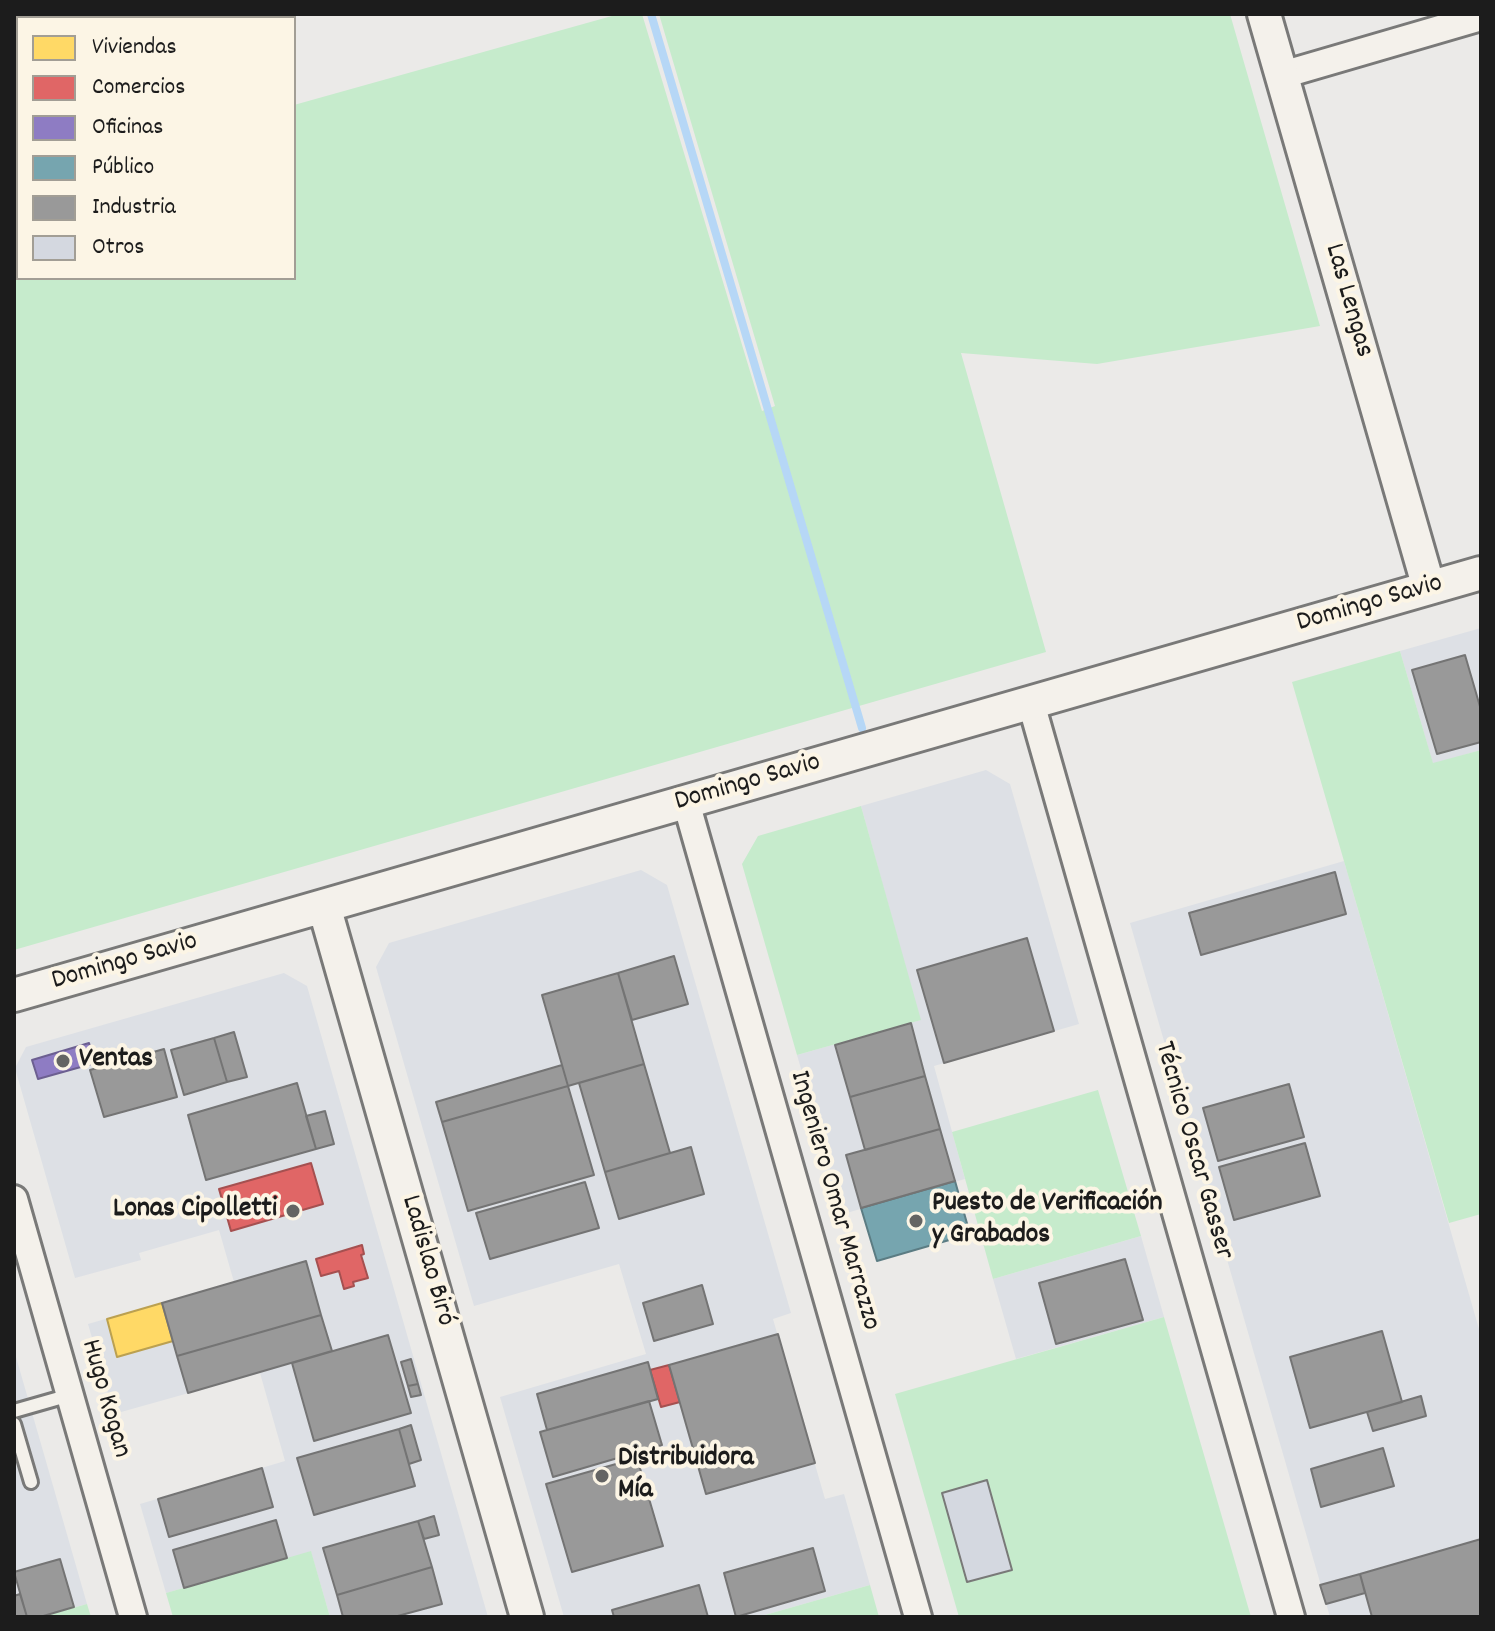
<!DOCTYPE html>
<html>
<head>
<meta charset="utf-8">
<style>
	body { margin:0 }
	#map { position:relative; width:1495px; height:1631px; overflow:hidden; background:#ebeae8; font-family:Dekko,sans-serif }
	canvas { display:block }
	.frame { position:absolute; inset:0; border:16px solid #1c1c1c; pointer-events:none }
	.legend { position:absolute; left:16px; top:16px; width:280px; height:264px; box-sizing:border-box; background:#fcf5e5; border:2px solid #a29e95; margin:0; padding:10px 14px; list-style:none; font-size:24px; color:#1c1c1c }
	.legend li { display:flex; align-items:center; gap:16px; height:40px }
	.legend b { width:40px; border:2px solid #a29e95 }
</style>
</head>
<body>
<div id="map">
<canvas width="1495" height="1631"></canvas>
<div class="frame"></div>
<ul class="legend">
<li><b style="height:22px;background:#ffd966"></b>Viviendas</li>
<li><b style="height:22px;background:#e06666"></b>Comercios</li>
<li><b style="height:22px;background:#8e7cc3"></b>Oficinas</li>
<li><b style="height:22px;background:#76a5af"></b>Público</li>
<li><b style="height:22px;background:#999"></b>Industria</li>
<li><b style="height:22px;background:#d4d8e0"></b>Otros</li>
</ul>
</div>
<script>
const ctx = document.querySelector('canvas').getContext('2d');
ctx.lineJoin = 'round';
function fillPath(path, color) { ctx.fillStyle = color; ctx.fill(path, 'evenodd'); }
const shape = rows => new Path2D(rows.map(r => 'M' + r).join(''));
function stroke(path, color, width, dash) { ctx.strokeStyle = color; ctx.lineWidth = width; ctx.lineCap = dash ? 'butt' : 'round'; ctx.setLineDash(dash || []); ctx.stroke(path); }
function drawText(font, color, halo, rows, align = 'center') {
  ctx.font = font + ' Dekko,sans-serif'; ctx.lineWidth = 8; ctx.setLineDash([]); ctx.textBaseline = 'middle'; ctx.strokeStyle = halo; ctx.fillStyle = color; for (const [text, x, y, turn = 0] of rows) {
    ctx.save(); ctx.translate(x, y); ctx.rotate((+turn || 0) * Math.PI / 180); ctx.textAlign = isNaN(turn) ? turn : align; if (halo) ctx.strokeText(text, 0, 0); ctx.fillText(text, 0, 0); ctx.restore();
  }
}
fillPath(shape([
	[1481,628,1481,750,1433,764,1400,651],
	[986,770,1010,784,1079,1024,934,1066,965,1179,843,1214,797,1055,920,1020,861,806],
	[1344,861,1481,1336,1481,1617,1330,1617,1130,923],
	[641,870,667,885,791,1313,773,1319,825,1499,844,1494,870,1585,758,1617,564,1617,500,1397,646,1354,619,1264,474,1306,376,967,389,943],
	[284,973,307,986,488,1617,330,1617,311,1552,166,1593,140,1504,285,1461,260,1373,114,1414,88,1324,234,1282,219,1230,139,1253,141,1260,75,1278,15,1068,26,1047],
	[1141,1236,1164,1317,1016,1359,993,1279],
	[14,1350,87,1604,40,1617,14,1617]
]), '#dde0e5');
fillPath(shape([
	[619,14,642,14,762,411,775,406,659,14,1230,14,1320,326,1097,364,961,353,1046,652,14,950,14,183,18,181,18,278,294,278,294,105],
	[1400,651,1433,763,1481,750,1481,1214,1449,1223,1292,682],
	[861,806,921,1020,797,1055,742,864,758,836],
	[1098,1090,1141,1236,993,1279,952,1132],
	[1164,1317,1251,1617,959,1617,895,1394],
	[311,1551,330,1617,173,1617,166,1593],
	[870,1585,879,1617,758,1617],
	[87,1604,91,1617,40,1617]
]), '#c6ebcc');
const homes = shape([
	[162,1303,173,1341,117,1357,107,1319,162,1303]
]);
fillPath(homes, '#ffd966');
stroke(homes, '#bba050', 2);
const shops = shape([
	[311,1163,323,1204,231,1231,219,1189,311,1163],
	[362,1245,364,1254,361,1255,368,1278,353,1282,354,1286,344,1289,339,1271,321,1276,316,1259,362,1245],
	[669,1365,680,1402,661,1407,650,1370,669,1365]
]);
fillPath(shops, '#e06666');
stroke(shops, '#a55050', 2);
const offices = shape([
	[89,1043,95,1063,38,1079,32,1060,89,1043]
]);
fillPath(offices, '#8e7cc3');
stroke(offices, '#6c5f91', 2);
const public = shape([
	[955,1181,970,1234,877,1261,861,1208,955,1181]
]);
fillPath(public, '#76a5af');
stroke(public, '#5b7c83', 2);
const industry = shape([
	[1465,655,1481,710,1481,742,1437,754,1412,670,1465,655],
	[1335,872,1346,914,1201,955,1189,913,1335,872],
	[1027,938,1054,1031,944,1063,917,970,1027,938],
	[674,956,688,1004,632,1020,618,973,674,956],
	[618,973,644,1064,568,1086,542,995,618,973],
	[911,1023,925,1076,850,1097,835,1045,911,1023],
	[234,1032,247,1077,227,1082,214,1038,234,1032],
	[214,1038,227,1082,184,1095,171,1050,214,1038],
	[164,1049,177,1097,104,1117,90,1070,164,1049],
	[644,1064,670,1153,605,1172,579,1083,644,1064],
	[562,1065,568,1086,442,1122,436,1102,562,1065],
	[925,1076,940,1129,865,1150,850,1097,925,1076],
	[297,1083,316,1149,206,1180,188,1115,297,1083],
	[1289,1084,1304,1137,1218,1161,1203,1108,1289,1084],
	[568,1086,594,1175,468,1211,442,1122,568,1086],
	[325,1111,334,1144,316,1149,306,1116,325,1111],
	[940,1129,955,1181,861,1208,846,1155,940,1129],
	[1305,1143,1320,1196,1234,1220,1219,1167,1305,1143],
	[691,1147,704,1194,619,1219,605,1172,691,1147],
	[585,1182,599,1228,490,1259,476,1213,585,1182],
	[1125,1259,1143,1320,1056,1344,1039,1283,1125,1259],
	[306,1261,321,1315,177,1356,162,1303,306,1261],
	[702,1285,713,1324,654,1341,643,1303,702,1285],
	[321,1315,332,1351,188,1393,177,1356,321,1315],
	[1382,1331,1402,1402,1310,1428,1290,1357,1382,1331],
	[778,1334,815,1463,706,1494,669,1365,778,1334],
	[388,1335,411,1413,314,1441,292,1363,388,1335],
	[411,1359,418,1384,408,1386,401,1362,411,1359],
	[648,1362,658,1399,547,1430,537,1394,648,1362],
	[418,1384,421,1395,411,1397,408,1386,418,1384],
	[1421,1396,1426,1416,1373,1431,1367,1412,1421,1396],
	[649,1401,662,1445,553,1477,540,1432,649,1401],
	[411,1425,421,1460,409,1464,399,1429,411,1425],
	[399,1429,415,1486,314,1515,297,1458,399,1429],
	[1383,1448,1394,1486,1321,1507,1311,1469,1383,1448],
	[637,1458,663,1546,572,1572,546,1484,637,1458],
	[262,1468,273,1507,169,1537,158,1499,262,1468],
	[434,1516,439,1535,424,1539,418,1521,434,1516],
	[276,1520,287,1558,184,1588,173,1550,276,1520],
	[418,1521,432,1567,337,1595,323,1548,418,1521],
	[1481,1539,1481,1617,1372,1617,1360,1574,1481,1539],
	[813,1548,825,1591,736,1617,724,1573,813,1548],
	[60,1559,74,1607,40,1617,27,1617,14,1572,60,1559],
	[432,1567,442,1604,394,1617,343,1617,337,1595,432,1567],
	[1360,1574,1365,1593,1326,1604,1320,1585,1360,1574],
	[699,1585,708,1617,614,1617,612,1610,699,1585],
	[20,1594,27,1617,14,1617,14,1596,20,1594]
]);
fillPath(industry, '#999');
stroke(industry, '#747474', 2);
stroke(shape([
	[651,14,862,728]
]), '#b6d7f6', 8);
const building = shape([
	[987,1480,1012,1570,967,1582,942,1493,987,1480]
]);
fillPath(building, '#d4d8e0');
stroke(building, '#797978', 2);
const service = shape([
	[14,1411,70,1395],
	[14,1424,31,1482]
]);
const minor = shape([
	[1282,75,1481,17],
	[1031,703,1291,1617],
	[686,802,918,1617],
	[14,1199,133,1617]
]);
const tertiary = shape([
	[1264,14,1429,588],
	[324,906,527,1617],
	[14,995,1481,573]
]);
stroke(service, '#797978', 18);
stroke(minor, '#797978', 32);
stroke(tertiary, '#797978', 38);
stroke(service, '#f4f1eb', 12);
stroke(minor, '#f4f1eb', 26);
stroke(tertiary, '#f4f1eb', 32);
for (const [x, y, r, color] of [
	[63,1061,8,"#646463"],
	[293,1211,8,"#646463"],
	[916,1221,8,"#646463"],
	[602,1476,8,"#646463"]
]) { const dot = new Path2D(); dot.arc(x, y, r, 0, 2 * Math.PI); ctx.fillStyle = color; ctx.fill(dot); stroke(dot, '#fcf5e5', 3); }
drawText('28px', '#1c1c1c', '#fcf5e5', [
	["Las Lengas",1347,301,74],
	["Domingo Savio",1370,605,-16],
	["Domingo Savio",748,784,-16],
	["Domingo Savio",125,963,-16],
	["Técnico Oscar Gasser",1192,1151,74],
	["Ingeniero Omar Marrazzo",833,1201,74],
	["Ladislao Biró",426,1261,74],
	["Hugo Kogan",104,1399,74]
]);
drawText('bold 28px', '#1c1c1c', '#fcf5e5', [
	["Ventas",79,1061],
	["Puesto de Verificación",932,1205],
	["y Grabados",932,1237],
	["Lonas Cipolletti",277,1211,"right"],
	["Distribuidora",618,1460],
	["Mía",618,1492]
], 'left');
</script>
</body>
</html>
